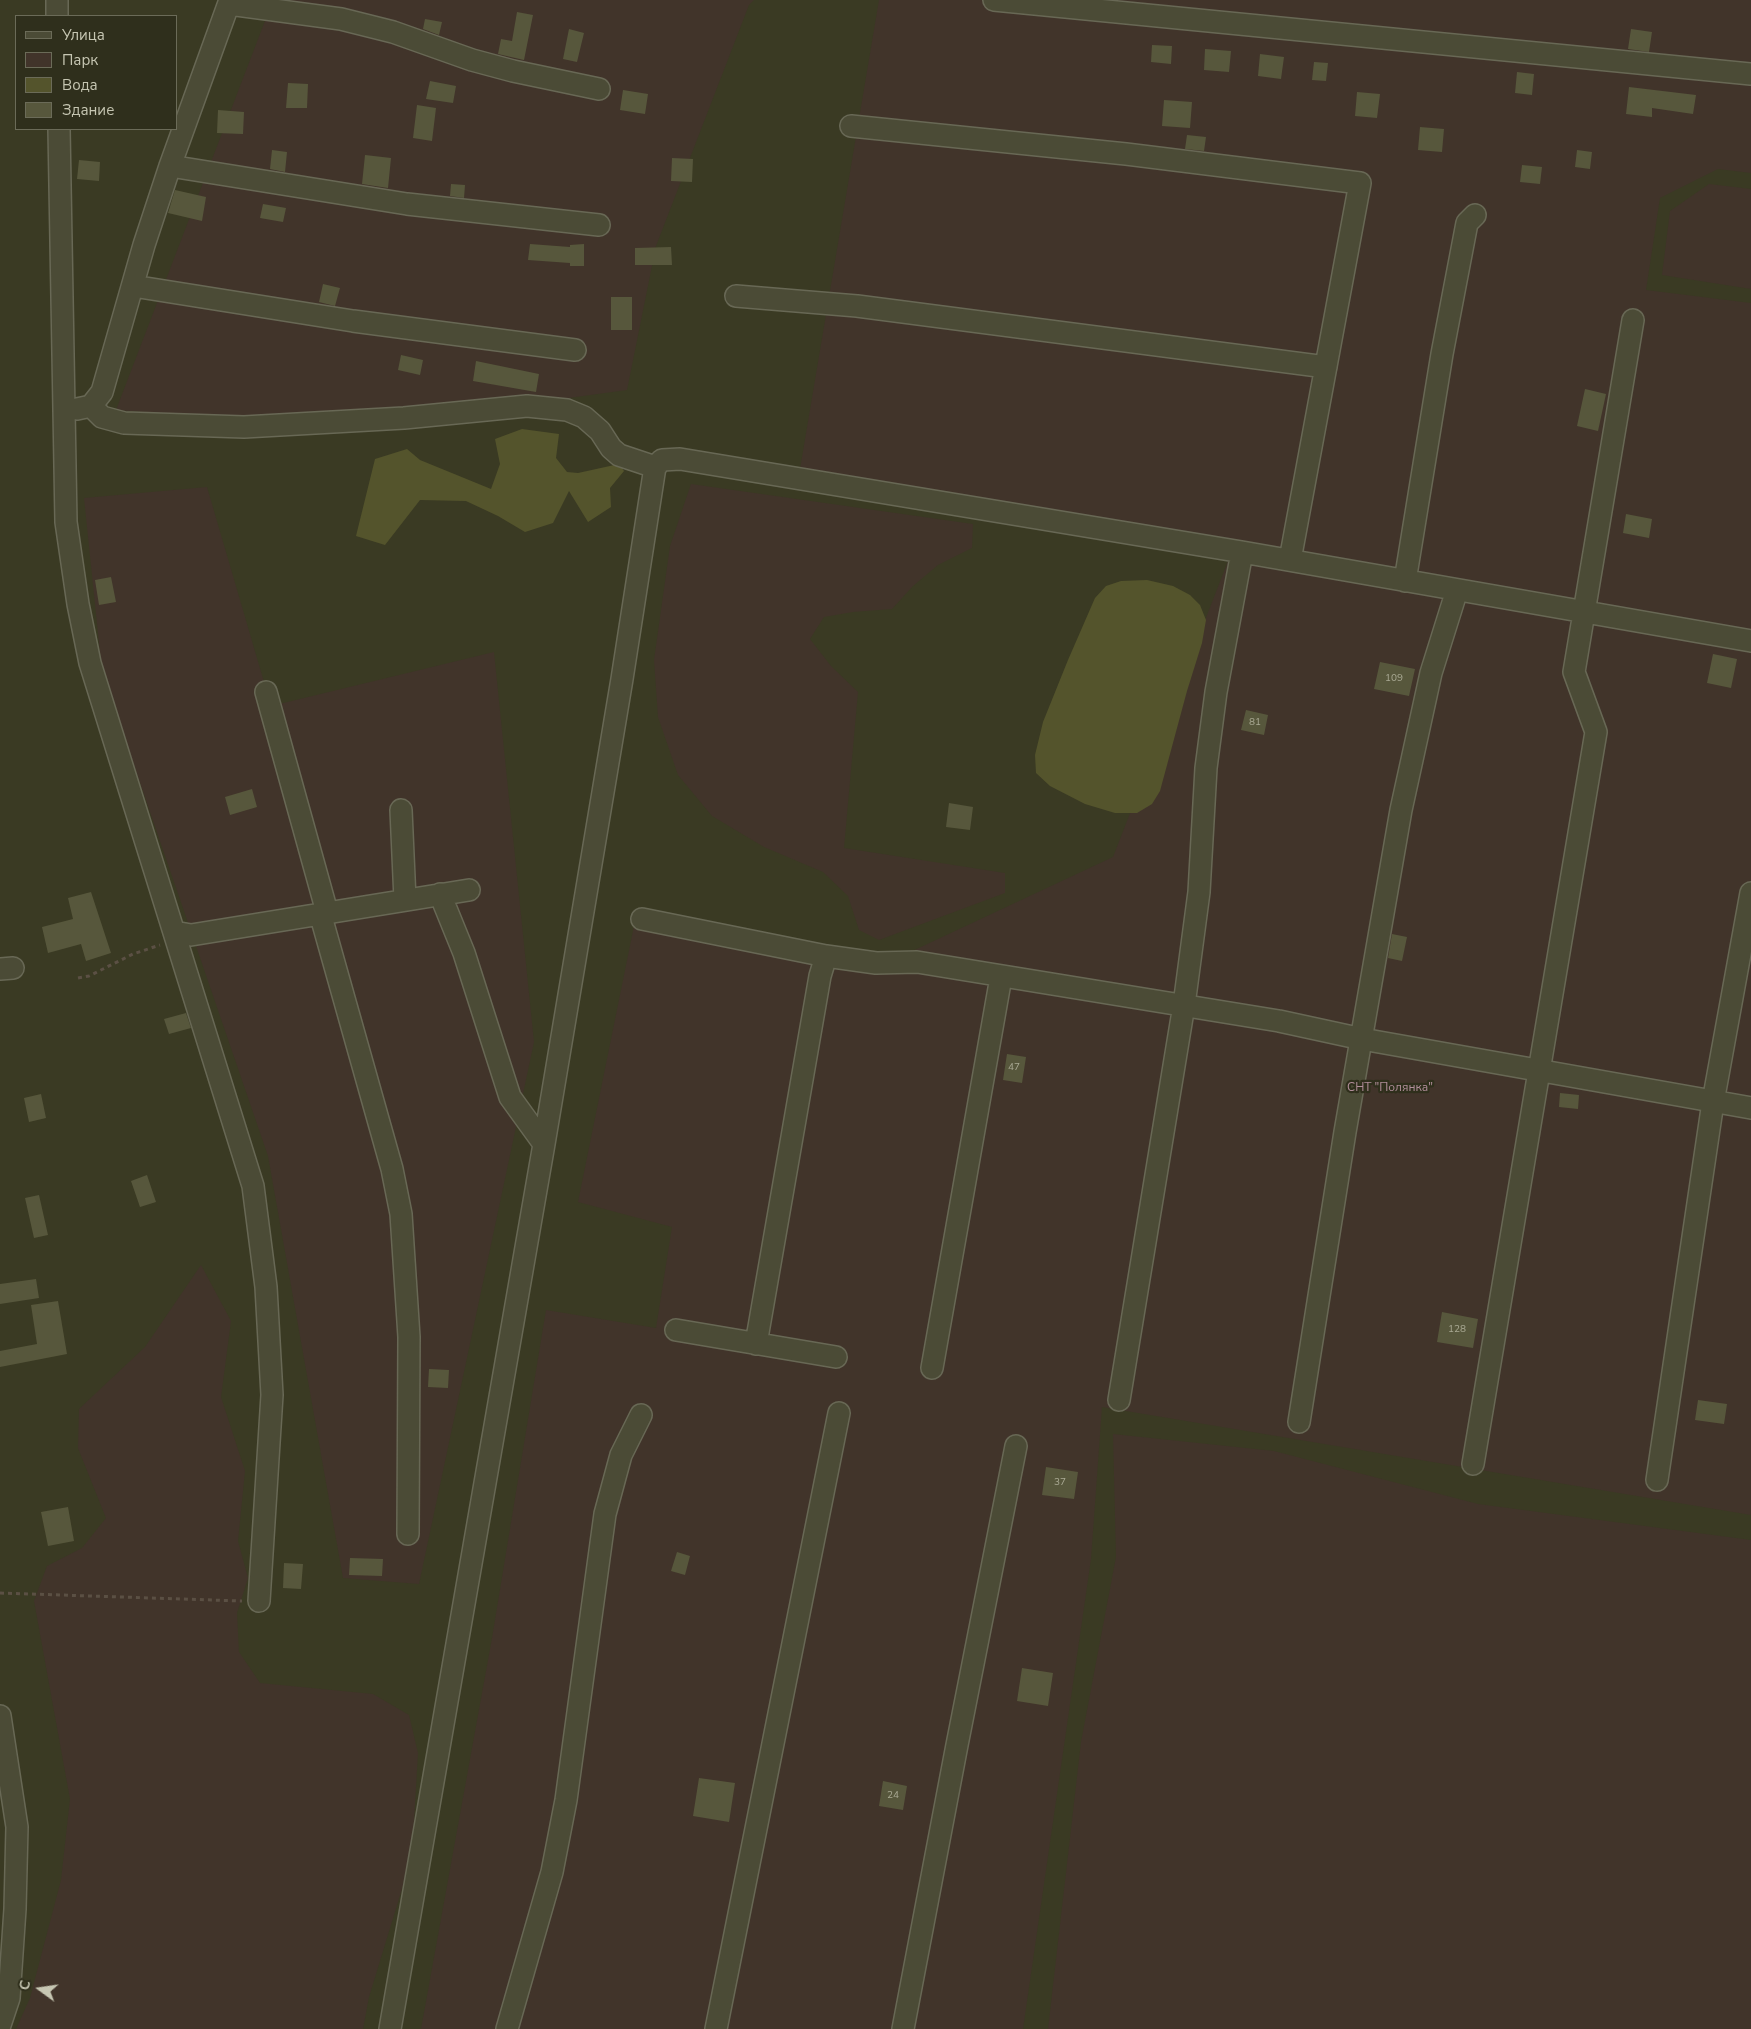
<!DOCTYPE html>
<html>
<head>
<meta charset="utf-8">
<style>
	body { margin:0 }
	#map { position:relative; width:1751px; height:2029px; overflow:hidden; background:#3a3a23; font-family:"Nunito Sans",sans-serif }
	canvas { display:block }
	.legend { position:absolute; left:15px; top:15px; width:162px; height:115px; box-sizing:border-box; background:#2f2f1c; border:1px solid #6b6b58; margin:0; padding:6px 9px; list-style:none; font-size:15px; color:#c6c6b2 }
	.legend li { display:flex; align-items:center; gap:10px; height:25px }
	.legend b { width:25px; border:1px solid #6b6b58 }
	.north { position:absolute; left:15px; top:1964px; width:50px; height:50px; -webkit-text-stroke:4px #2f2f1c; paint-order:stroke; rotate:284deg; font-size:14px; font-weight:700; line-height:20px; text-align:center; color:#c6c6b2 }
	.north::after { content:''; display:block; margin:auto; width:18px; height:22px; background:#c6c6b2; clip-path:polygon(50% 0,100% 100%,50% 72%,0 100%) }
</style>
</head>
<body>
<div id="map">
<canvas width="1751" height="2029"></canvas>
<ul class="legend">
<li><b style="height:6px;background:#4b4b36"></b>Улица</li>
<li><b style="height:14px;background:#41342a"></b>Парк</li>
<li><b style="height:14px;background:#54542c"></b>Вода</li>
<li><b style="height:14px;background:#57573c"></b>Здание</li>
</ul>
<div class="north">С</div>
</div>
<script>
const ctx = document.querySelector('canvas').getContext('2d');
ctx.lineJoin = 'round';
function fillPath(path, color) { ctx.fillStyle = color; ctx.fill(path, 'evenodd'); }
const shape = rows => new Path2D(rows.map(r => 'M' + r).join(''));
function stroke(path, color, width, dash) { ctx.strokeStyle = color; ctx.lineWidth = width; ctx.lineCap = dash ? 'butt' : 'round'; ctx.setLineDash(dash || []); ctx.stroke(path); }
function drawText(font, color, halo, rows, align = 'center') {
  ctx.font = font + ' "Nunito Sans",sans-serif'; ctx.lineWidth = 4.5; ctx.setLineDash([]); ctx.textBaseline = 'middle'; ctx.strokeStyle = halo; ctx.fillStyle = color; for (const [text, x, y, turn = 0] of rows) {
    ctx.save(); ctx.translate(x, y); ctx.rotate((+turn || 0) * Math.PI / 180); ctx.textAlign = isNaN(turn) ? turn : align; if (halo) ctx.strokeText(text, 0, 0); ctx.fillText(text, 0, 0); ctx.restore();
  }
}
fillPath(shape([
	[273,0,754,0,749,5,656,246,627,390,357,427,116,410],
	[879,0,1751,0,1751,173,1718,169,1660,198,1646,290,1751,303,1751,1515,1102,1407,1091,1559,1023,2029,421,2029,492,1638,546,1310,656,1328,672,1227,578,1202,637,911,874,969,1113,857,1228,561,800,469],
	[1709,184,1751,189,1751,289,1662,275,1670,211],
	[691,484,973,524,972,548,938,565,913,586,892,609,853,612,824,617,810,639,831,666,858,692,844,848,1005,873,1005,893,879,940,859,930,848,896,823,872,764,847,712,816,678,775,658,717,654,660,670,546],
	[207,487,271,706,494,652,534,1042,419,1584,343,1578,268,1156,102,672,84,498],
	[201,1265,231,1321,221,1397,245,1471,238,1541,248,1578,237,1613,239,1652,260,1683,373,1694,409,1715,418,1753,412,1856,369,1997,363,2029,16,2029,30,1998,61,1880,70,1799,34,1601,47,1566,82,1548,106,1518,78,1448,79,1409,145,1347],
	[1113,1434,1274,1451,1478,1504,1751,1540,1751,2029,1048,2029,1081,1742,1116,1557]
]), '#41342a');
fillPath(shape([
	[522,429,559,434,556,458,567,472,578,473,619,464,624,471,610,488,611,507,588,522,569,491,553,523,525,532,498,516,466,501,420,500,385,545,356,536,375,459,407,449,420,460,491,489,500,464,495,439],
	[1147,580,1173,586,1190,595,1200,605,1206,620,1202,643,1187,691,1160,791,1152,804,1137,813,1115,813,1085,804,1050,786,1036,773,1035,755,1043,722,1068,660,1095,598,1106,586,1121,581]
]), '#54542c');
fillPath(shape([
	[517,12,533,15,524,60,498,54,501,39,512,41],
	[425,19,442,22,439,35,423,29],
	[569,29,584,33,577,62,563,59],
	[1631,29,1652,32,1649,52,1628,49],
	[1152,45,1172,46,1171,64,1151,62],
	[1205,49,1231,51,1229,72,1204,70],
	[1260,54,1284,57,1281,79,1258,76],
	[1314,62,1328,63,1326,81,1312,80],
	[1517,72,1534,74,1532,95,1515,93],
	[430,81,456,86,453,103,426,99],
	[288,83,308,84,307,108,286,108],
	[1629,87,1696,95,1693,114,1652,108,1652,117,1626,114],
	[623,90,648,94,645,114,620,110],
	[1357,92,1380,94,1377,118,1355,116],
	[1164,100,1192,102,1190,128,1162,126],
	[417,105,436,108,432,141,413,138],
	[218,110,244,112,243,134,217,133],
	[1420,127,1444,129,1442,152,1418,150],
	[1187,135,1206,137,1204,151,1185,149],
	[272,150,287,152,285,172,270,169],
	[1577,150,1592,152,1590,169,1575,167],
	[365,155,391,158,388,188,362,184],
	[672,158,693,159,692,182,671,181],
	[79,160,100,162,99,181,77,179],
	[1522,165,1542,167,1540,184,1520,182],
	[451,184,465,185,464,198,450,196],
	[175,190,206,197,202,221,168,213],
	[263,204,286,208,283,222,260,218],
	[530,244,570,247,570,245,584,244,584,266,570,266,570,263,528,260],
	[671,247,672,265,635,265,635,248],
	[323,284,340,288,335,306,319,302],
	[611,297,632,297,632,330,611,330],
	[401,355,423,360,420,375,398,370],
	[476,361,539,374,536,392,473,381],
	[1585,389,1606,394,1598,431,1577,426],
	[1626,514,1652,519,1649,538,1623,533],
	[111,577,116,602,99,605,95,580],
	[1713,654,1737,659,1731,688,1707,683],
	[1380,662,1415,669,1409,696,1374,689],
	[1246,710,1268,715,1264,735,1241,730],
	[252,789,257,807,230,815,225,797],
	[949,803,973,807,970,830,946,827],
	[91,892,111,953,86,961,81,944,48,953,42,927,73,919,68,898],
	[1392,934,1407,937,1402,961,1388,958],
	[186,1013,191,1028,169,1034,164,1019],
	[1007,1054,1026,1057,1022,1083,1003,1080],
	[1560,1093,1579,1095,1578,1109,1559,1107],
	[41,1094,46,1118,29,1122,24,1098],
	[147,1175,156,1202,140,1207,131,1181],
	[39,1195,48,1235,34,1238,25,1198],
	[36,1279,39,1298,0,1304,0,1284],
	[58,1301,67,1354,0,1367,0,1351,37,1344,31,1305],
	[1442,1312,1478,1319,1473,1348,1437,1342],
	[429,1369,449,1370,448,1388,428,1387],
	[1698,1400,1727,1404,1724,1424,1695,1420],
	[1046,1467,1078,1472,1074,1499,1042,1495],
	[68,1507,74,1541,48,1546,41,1512],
	[677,1552,690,1556,685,1575,671,1571],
	[350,1558,383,1559,382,1576,349,1575],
	[284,1563,303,1564,301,1589,283,1588],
	[1022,1668,1053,1673,1048,1706,1017,1701],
	[699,1778,735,1783,729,1822,693,1816],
	[883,1781,907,1786,903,1810,879,1806]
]), '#57573c');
const minor = shape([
	[57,0,57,16],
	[994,0,1751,74],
	[229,4,341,19,393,32,472,60,513,71,599,89],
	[851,126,1126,154,1360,183,1290,560],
	[59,129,66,522,78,604,90,663,253,1186,266,1287,272,1395,259,1601],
	[170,166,407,204,599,225],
	[133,286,353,321,575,350],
	[736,296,857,306,1326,367],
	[91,406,102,417,124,423,244,427,404,418,527,406,567,410,584,417,600,431,611,448,619,455,655,467],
	[77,409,91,406,102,392,144,245,170,166,230,0],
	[1405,581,1442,354,1467,223,1475,215],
	[266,692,327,912],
	[401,810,405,900],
	[440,894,464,953,510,1097,544,1144],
	[320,913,392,1169,401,1214,409,1337,408,1534],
	[642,919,826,956,876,963,917,962,1279,1021,1362,1039,1751,1108],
	[174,932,191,935,469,890],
	[0,969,13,968],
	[676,1330,836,1357],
	[756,1344,820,976,826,956],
	[932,1368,1001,977],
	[1119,1400,1184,1005,1199,892,1206,768,1216,692,1242,552],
	[1299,1422,1345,1132,1401,810,1431,673,1457,590],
	[1473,1464,1596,732,1574,672,1633,320],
	[1657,1480,1713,1102,1751,893],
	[0,1716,17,1827,15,1909,9,1998,0,2025],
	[390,2029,544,1144,622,679,655,467,662,460,680,459,1242,552,1751,641],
	[507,2029,552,1872,566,1800,605,1514,621,1455,641,1415],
	[716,2029,839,1413],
	[903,2029,957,1745,1016,1446]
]);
stroke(minor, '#686855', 24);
stroke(shape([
	[78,978,89,976,133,954,160,945],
	[0,1593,242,1601]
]), '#5b5044', 3, [4, 4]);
stroke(minor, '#4b4b36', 21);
drawText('10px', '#aaaa94', null, [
	["109",1394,679],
	["81",1255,723],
	["47",1014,1068],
	["128",1457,1330],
	["37",1060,1483],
	["24",893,1796]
]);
drawText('12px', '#b18e9a', '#2f2f1c', [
	["СНТ \"Полянка\"",1390,1088]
]);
</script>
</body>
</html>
